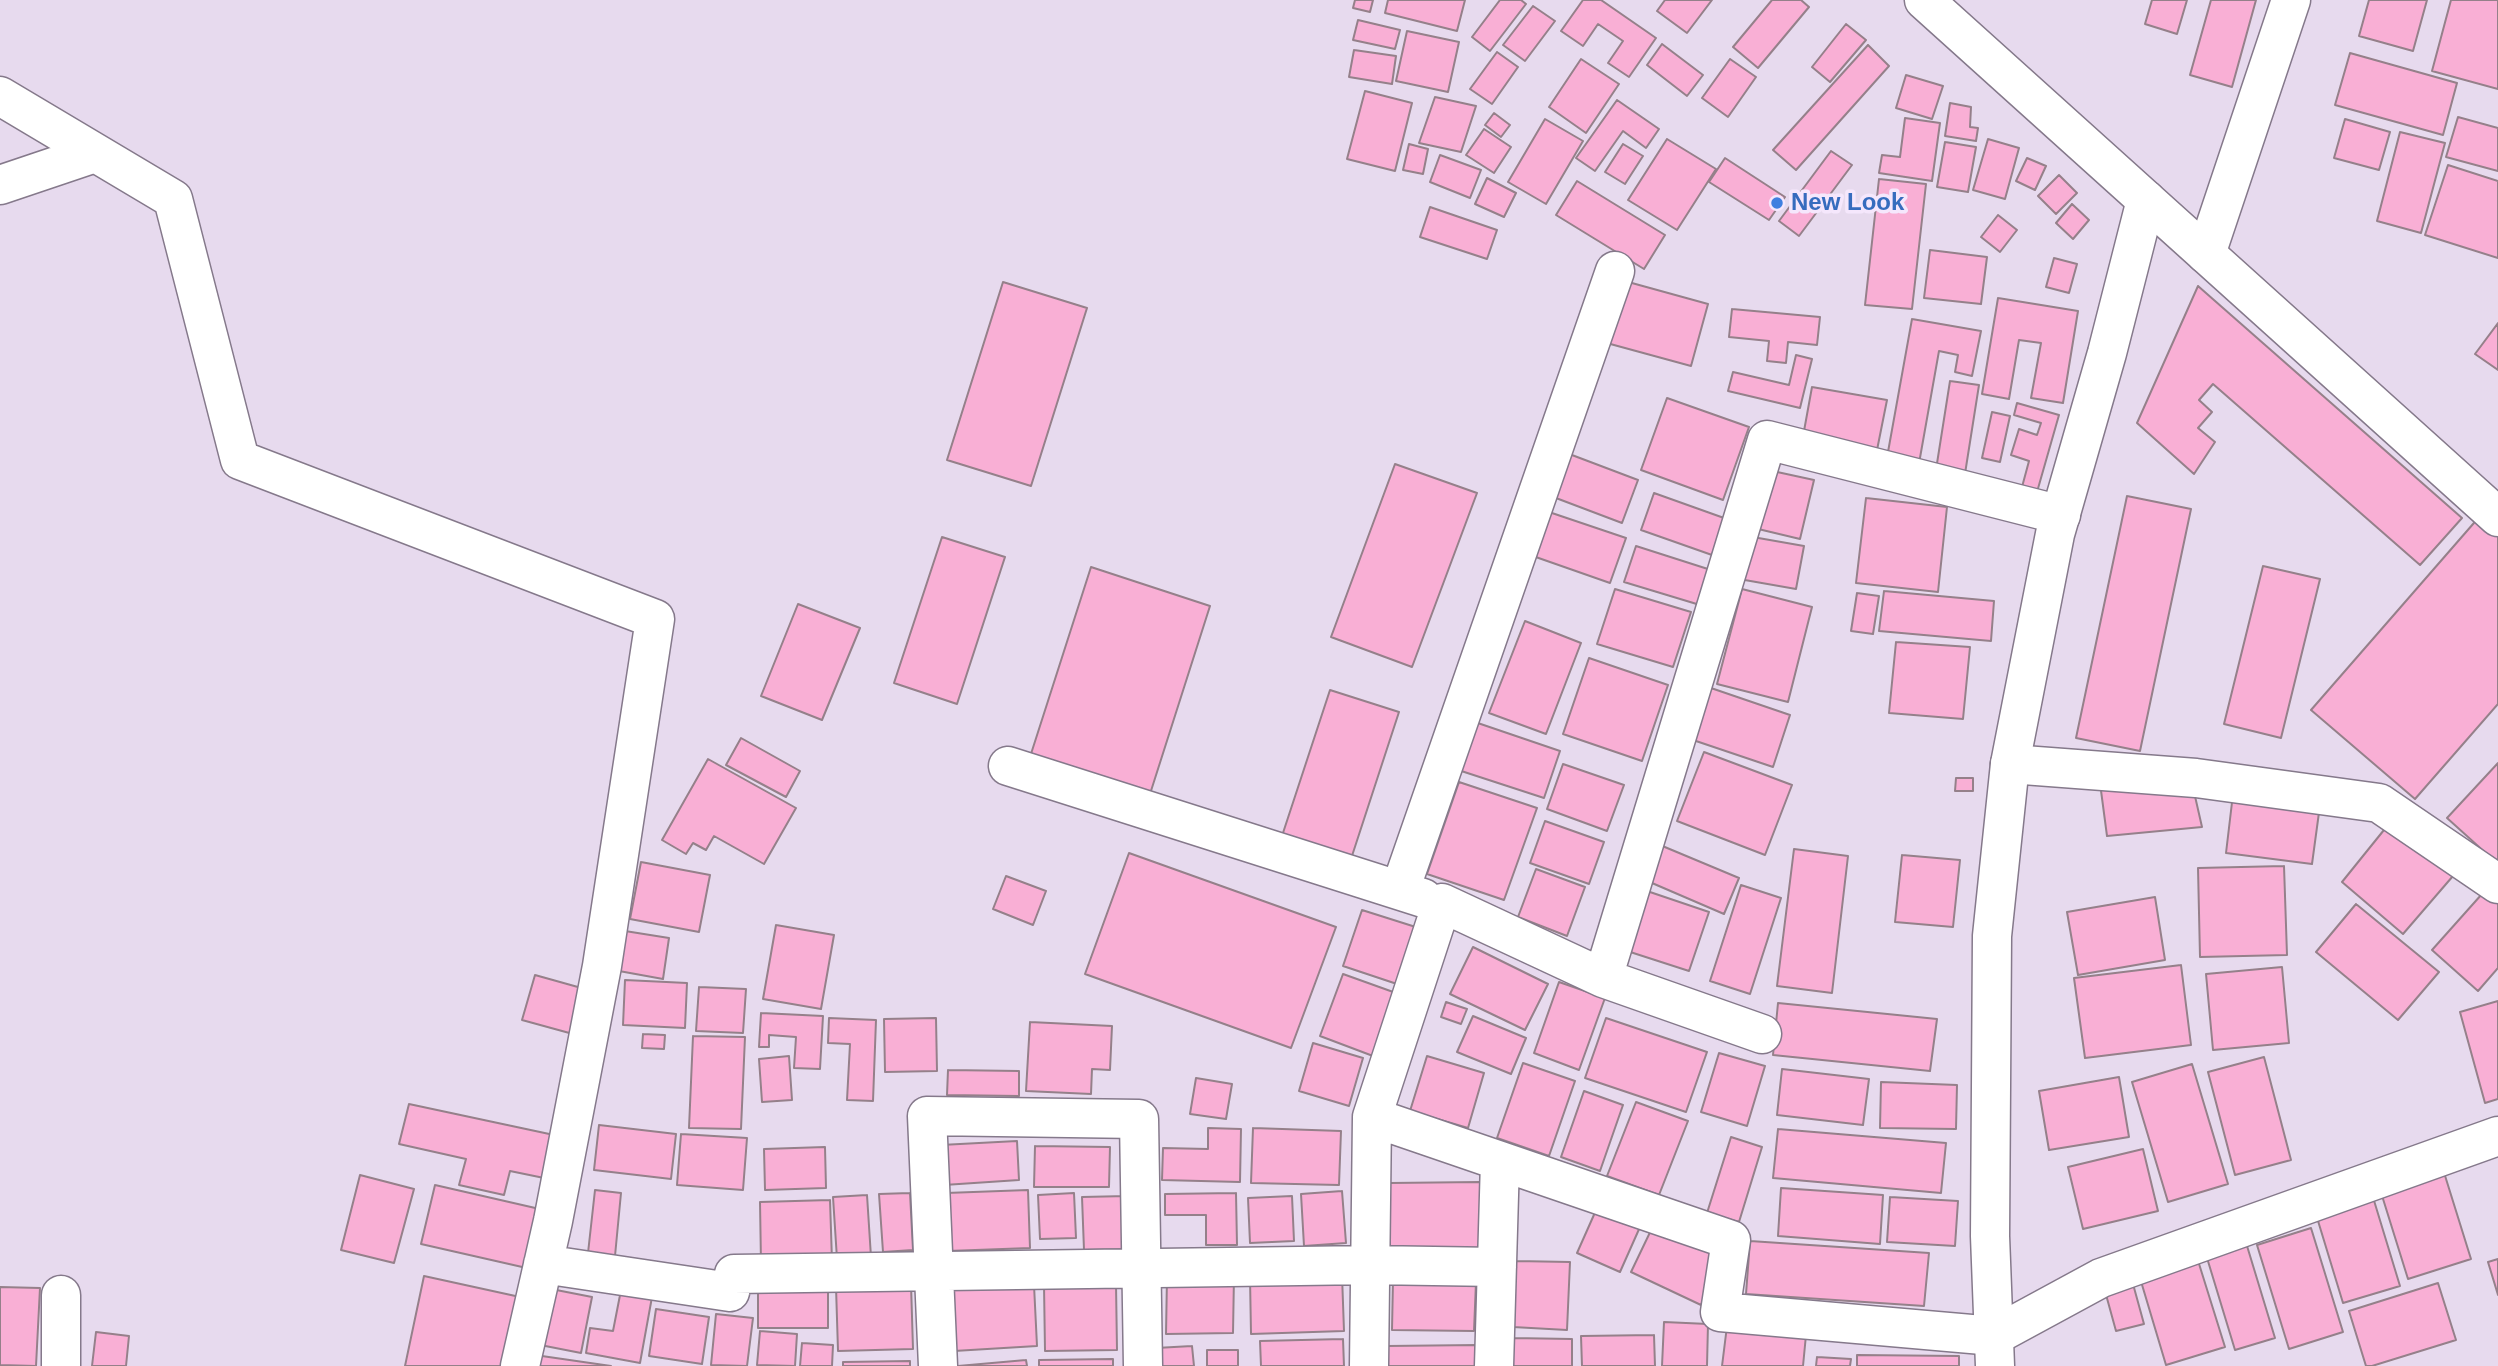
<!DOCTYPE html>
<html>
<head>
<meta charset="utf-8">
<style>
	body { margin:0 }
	canvas { display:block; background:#e7daee }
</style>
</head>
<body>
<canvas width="2498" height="1366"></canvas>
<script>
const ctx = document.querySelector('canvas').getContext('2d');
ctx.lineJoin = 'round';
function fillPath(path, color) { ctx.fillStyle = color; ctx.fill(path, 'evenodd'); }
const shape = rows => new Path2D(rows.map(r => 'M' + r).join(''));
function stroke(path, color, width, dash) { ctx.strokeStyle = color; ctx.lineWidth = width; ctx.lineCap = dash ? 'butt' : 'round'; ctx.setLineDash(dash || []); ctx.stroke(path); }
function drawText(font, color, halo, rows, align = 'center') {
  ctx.font = font + ' Helvetica,sans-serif'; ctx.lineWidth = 7; ctx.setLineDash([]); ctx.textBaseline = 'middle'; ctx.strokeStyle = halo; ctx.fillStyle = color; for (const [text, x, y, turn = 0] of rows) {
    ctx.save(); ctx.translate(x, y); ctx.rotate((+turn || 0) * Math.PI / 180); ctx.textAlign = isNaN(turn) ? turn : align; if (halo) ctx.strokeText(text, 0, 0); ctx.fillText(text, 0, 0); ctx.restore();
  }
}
const building = shape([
	[1355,0,1373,0,1370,12,1353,8,1355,0],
	[1388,0,1465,0,1457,31,1385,13,1388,0],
	[1500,0,1521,0,1526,4,1490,51,1472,37,1500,0],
	[1583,0,1601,0,1656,38,1629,77,1608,63,1623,41,1598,24,1583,46,1561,31,1583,0],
	[1665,0,1712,0,1687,33,1657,11,1665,0],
	[1772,0,1801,0,1809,7,1758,68,1733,47,1772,0],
	[2152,0,2187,0,2177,34,2145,24,2152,0],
	[2211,0,2256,0,2232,87,2190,75,2211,0],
	[2369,0,2427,0,2413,51,2359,36,2369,0],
	[2451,0,2498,0,2498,89,2432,71,2451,0],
	[1533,6,1555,21,1525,61,1503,45,1533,6],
	[1358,20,1400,30,1395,49,1353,40,1358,20],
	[1846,24,1866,40,1830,82,1812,67,1846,24],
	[1407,31,1459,42,1448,92,1396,81,1407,31],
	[1662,44,1703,75,1687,96,1647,65,1662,44],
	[1868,45,1889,66,1796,170,1773,150,1868,45],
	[1354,50,1396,56,1392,84,1349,77,1354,50],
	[1497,52,1518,67,1492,104,1470,89,1497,52],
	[2350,53,2457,83,2443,135,2335,105,2350,53],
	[1581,59,1619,84,1586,133,1549,107,1581,59],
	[1730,59,1756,77,1728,117,1702,98,1730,59],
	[1906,75,1943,86,1932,119,1896,108,1906,75],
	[1365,91,1412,103,1395,171,1347,159,1365,91],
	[1435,97,1476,106,1461,152,1419,143,1435,97],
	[1617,100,1659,129,1646,148,1623,131,1595,171,1576,158,1617,100],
	[1950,103,1971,107,1970,127,1978,128,1976,141,1945,136,1950,103],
	[1494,113,1510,125,1501,137,1485,125,1494,113],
	[2458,117,2498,128,2498,171,2446,157,2458,117],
	[1905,118,1940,123,1932,181,1879,173,1882,155,1900,157,1905,118],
	[1545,119,1583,141,1546,204,1508,182,1545,119],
	[2345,119,2390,132,2379,170,2334,158,2345,119],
	[1484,129,1511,147,1494,173,1466,155,1484,129],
	[2400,132,2445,143,2421,233,2377,221,2400,132],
	[1667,139,1716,169,1677,230,1628,200,1667,139],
	[1988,139,2019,148,2005,199,1973,190,1988,139],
	[1945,142,1976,147,1968,192,1937,187,1945,142],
	[1409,144,1428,149,1423,174,1403,170,1409,144],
	[1623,144,1643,156,1625,184,1605,172,1623,144],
	[1831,151,1852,165,1799,236,1779,221,1831,151],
	[1440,155,1481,170,1470,198,1430,182,1440,155],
	[1725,158,1785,197,1769,220,1709,182,1725,158],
	[2027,158,2046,166,2035,190,2016,181,2027,158],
	[2448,165,2498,181,2498,258,2425,235,2448,165],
	[2059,175,2077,193,2056,214,2038,196,2059,175],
	[1487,178,1516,193,1504,217,1475,204,1487,178],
	[1879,179,1926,184,1912,309,1865,305,1879,179],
	[1577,181,1665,235,1644,269,1556,215,1577,181],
	[2072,204,2089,220,2073,239,2056,223,2072,204],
	[1430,207,1497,230,1487,259,1420,237,1430,207],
	[1998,215,2017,230,2000,252,1981,237,1998,215],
	[1930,250,1987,257,1981,304,1924,298,1930,250],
	[2054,258,2077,264,2069,293,2046,287,2054,258],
	[1621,280,1708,304,1691,366,1603,342,1621,280],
	[1003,282,1087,308,1031,486,947,460,1003,282],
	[2198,286,2462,518,2420,565,2213,384,2199,400,2212,412,2198,428,2215,442,2194,474,2137,423,2198,286],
	[1998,298,2078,311,2063,403,2031,398,2041,343,2019,340,2009,399,1982,394,1998,298],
	[1732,309,1820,317,1817,345,1788,342,1786,363,1767,361,1769,341,1729,337,1732,309],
	[1912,319,1981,331,1972,376,1955,372,1958,355,1939,351,1918,469,1886,463,1912,319],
	[2498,323,2498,370,2475,354,2498,323],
	[1796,355,1812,359,1800,408,1728,391,1733,372,1789,385,1796,355],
	[1950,381,1979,385,1964,480,1935,476,1950,381],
	[1812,387,1887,400,1876,455,1802,442,1812,387],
	[1667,398,1749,427,1723,500,1641,470,1667,398],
	[2017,403,2059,415,2037,492,2022,487,2029,461,2011,455,2019,429,2037,435,2041,423,2014,415,2017,403],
	[1992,412,2010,416,2000,462,1982,458,1992,412],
	[1564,452,1638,480,1622,523,1548,495,1564,452],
	[1395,464,1477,493,1412,667,1331,637,1395,464],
	[1768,470,1814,480,1800,539,1754,528,1768,470],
	[1654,493,1724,518,1712,555,1641,530,1654,493],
	[2127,496,2191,509,2140,751,2076,738,2127,496],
	[1866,498,1947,507,1938,592,1856,583,1866,498],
	[1546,511,1626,538,1610,583,1530,555,1546,511],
	[2480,516,2498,532,2498,704,2415,799,2311,710,2480,516],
	[1747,536,1804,546,1796,589,1739,579,1747,536],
	[942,537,1005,557,957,704,894,683,942,537],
	[1636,546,1711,570,1700,605,1624,582,1636,546],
	[2263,566,2320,579,2281,738,2224,724,2263,566],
	[1091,567,1210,606,1150,794,1030,757,1091,567],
	[1615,589,1691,612,1673,667,1597,644,1615,589],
	[1742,589,1812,607,1788,702,1717,684,1742,589],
	[1884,591,1994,601,1991,641,1879,631,1884,591],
	[1857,593,1879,596,1873,634,1851,631,1857,593],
	[798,604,860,628,822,720,761,696,798,604],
	[1525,621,1581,643,1546,734,1489,713,1525,621],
	[1896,642,1970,647,1963,719,1889,713,1896,642],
	[1589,658,1668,685,1642,761,1563,734,1589,658],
	[1708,687,1790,715,1773,767,1690,739,1708,687],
	[1330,690,1399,712,1350,862,1281,839,1330,690],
	[1466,719,1560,751,1544,798,1449,767,1466,719],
	[741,738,800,771,786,797,726,765,741,738],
	[1704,752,1792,785,1765,855,1677,821,1704,752],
	[708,759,796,808,764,864,714,836,706,850,693,843,686,854,662,840,708,759],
	[2498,763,2498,864,2447,818,2498,763],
	[1563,764,1624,785,1607,831,1547,809,1563,764],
	[1956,778,1973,778,1973,791,1955,791,1956,778],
	[1459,782,1537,808,1504,900,1427,874,1459,782],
	[2100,783,2192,783,2202,827,2107,836,2100,783],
	[2233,794,2320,805,2312,864,2226,853,2233,794],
	[2392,820,2459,869,2403,934,2342,882,2392,820],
	[1545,821,1604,842,1589,884,1530,863,1545,821],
	[1660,845,1739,878,1724,914,1645,880,1660,845],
	[1794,849,1848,856,1832,993,1777,986,1794,849],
	[1129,853,1336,927,1291,1048,1085,974,1129,853],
	[1902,855,1960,860,1953,927,1895,922,1902,855],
	[641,862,710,875,699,932,630,919,641,862],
	[2284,866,2287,955,2200,957,2198,868,2284,866],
	[1536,869,1585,887,1567,936,1518,917,1536,869],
	[1006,876,1046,891,1033,925,993,909,1006,876],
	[1741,885,1781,898,1750,994,1710,981,1741,885],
	[2490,885,2498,892,2498,968,2478,991,2432,950,2490,885],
	[1644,890,1709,912,1689,971,1624,950,1644,890],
	[2155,897,2165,960,2078,975,2067,912,2155,897],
	[2356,904,2439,972,2398,1020,2316,952,2356,904],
	[1362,910,1422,929,1403,986,1343,966,1362,910],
	[776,925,834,935,821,1009,763,999,776,925],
	[625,931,669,938,663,979,619,971,625,931],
	[1473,947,1548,984,1525,1030,1450,994,1473,947],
	[2181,965,2191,1045,2085,1058,2074,978,2181,965],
	[2282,967,2289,1043,2213,1050,2206,974,2282,967],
	[1343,974,1396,993,1373,1056,1320,1036,1343,974],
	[535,975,585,989,573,1034,522,1020,535,975],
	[625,980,687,983,685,1028,623,1025,625,980],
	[1559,982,1605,998,1579,1070,1534,1053,1559,982],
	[699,987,746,989,743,1033,696,1031,699,987],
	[2498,1001,2498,1099,2485,1103,2460,1012,2498,1001],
	[1446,1002,1467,1009,1461,1024,1441,1017,1446,1002],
	[1778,1003,1937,1019,1930,1071,1773,1055,1778,1003],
	[761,1013,823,1016,820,1069,794,1068,796,1037,769,1035,769,1047,759,1047,761,1013],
	[1473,1016,1526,1038,1511,1074,1457,1052,1473,1016],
	[829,1018,876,1020,873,1101,847,1100,850,1044,828,1043,829,1018],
	[936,1018,937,1071,885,1072,884,1019,936,1018],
	[1606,1018,1707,1052,1686,1112,1585,1078,1606,1018],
	[1030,1022,1112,1026,1110,1070,1092,1069,1091,1094,1026,1091,1030,1022],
	[643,1034,665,1035,664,1049,642,1048,643,1034],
	[693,1036,745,1037,741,1129,689,1128,693,1036],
	[1313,1043,1363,1058,1349,1106,1299,1091,1313,1043],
	[1719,1053,1765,1066,1747,1126,1701,1112,1719,1053],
	[789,1056,792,1100,762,1102,759,1059,789,1056],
	[1427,1056,1484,1073,1468,1128,1410,1111,1427,1056],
	[2264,1057,2291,1160,2235,1175,2208,1072,2264,1057],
	[1523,1063,1575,1081,1549,1156,1497,1138,1523,1063],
	[2192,1064,2228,1184,2168,1202,2132,1082,2192,1064],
	[1782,1069,1869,1079,1863,1125,1777,1115,1782,1069],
	[948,1070,1019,1071,1019,1096,947,1095,948,1070],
	[2119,1077,2129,1137,2049,1150,2039,1091,2119,1077],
	[1196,1078,1232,1084,1226,1119,1190,1114,1196,1078],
	[1881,1082,1957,1085,1956,1129,1880,1128,1881,1082],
	[1584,1091,1623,1105,1600,1171,1561,1157,1584,1091],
	[1636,1102,1688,1121,1659,1195,1607,1176,1636,1102],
	[409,1104,554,1135,544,1178,510,1171,504,1195,459,1185,466,1159,399,1144,409,1104],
	[599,1125,676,1134,671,1179,594,1170,599,1125],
	[1208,1128,1241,1129,1240,1182,1162,1180,1163,1148,1208,1149,1208,1128],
	[1253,1128,1341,1131,1339,1185,1251,1183,1253,1128],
	[1778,1129,1946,1143,1941,1193,1773,1178,1778,1129],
	[681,1134,747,1138,743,1190,677,1185,681,1134],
	[1731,1137,1762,1147,1739,1222,1707,1213,1731,1137],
	[1017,1141,1019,1180,944,1185,941,1145,1017,1141],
	[1035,1146,1110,1147,1109,1187,1034,1187,1035,1146],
	[825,1147,826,1188,765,1190,764,1149,825,1147],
	[2143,1149,2158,1211,2083,1229,2068,1167,2143,1149],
	[2442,1166,2471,1259,2408,1279,2379,1186,2442,1166],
	[360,1175,414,1189,394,1263,341,1250,360,1175],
	[1480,1182,1480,1249,1390,1250,1390,1183,1480,1182],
	[435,1185,544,1210,531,1269,421,1244,435,1185],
	[1781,1188,1883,1195,1880,1244,1778,1236,1781,1188],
	[595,1190,621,1193,615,1256,588,1253,595,1190],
	[1028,1190,1030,1248,948,1251,946,1193,1028,1190],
	[1342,1191,1346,1243,1304,1246,1301,1194,1342,1191],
	[910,1193,913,1250,883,1252,879,1194,910,1193],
	[1074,1193,1076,1238,1040,1239,1038,1195,1074,1193],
	[1236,1193,1237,1245,1206,1245,1206,1215,1165,1215,1165,1194,1236,1193],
	[2372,1194,2400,1286,2343,1303,2315,1211,2372,1194],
	[867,1195,871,1257,837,1259,833,1197,867,1195],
	[1127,1196,1129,1249,1084,1250,1082,1197,1127,1196],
	[1292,1196,1294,1241,1250,1243,1248,1198,1292,1196],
	[1890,1197,1958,1201,1955,1246,1887,1242,1890,1197],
	[830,1200,832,1261,761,1264,760,1202,830,1200],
	[1597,1208,1640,1227,1620,1272,1577,1253,1597,1208],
	[1654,1224,1723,1256,1701,1305,1631,1272,1654,1224],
	[2311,1228,2343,1332,2289,1349,2257,1245,2311,1228],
	[2244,1236,2275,1338,2235,1350,2204,1248,2244,1236],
	[1750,1241,1929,1253,1924,1306,1746,1294,1750,1241],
	[2195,1251,2225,1347,2166,1365,2137,1268,2195,1251],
	[2498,1259,2498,1295,2488,1262,2498,1259],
	[1516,1261,1570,1262,1567,1330,1513,1327,1516,1261],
	[1342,1275,1344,1331,1251,1334,1250,1278,1342,1275],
	[424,1276,520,1297,504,1366,405,1366,424,1276],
	[1234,1276,1233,1333,1166,1334,1167,1277,1234,1276],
	[1393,1280,1476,1282,1474,1331,1392,1330,1393,1280],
	[2438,1283,2456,1340,2372,1366,2366,1366,2349,1311,2438,1283],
	[911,1284,913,1349,838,1351,836,1287,911,1284],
	[1116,1284,1117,1350,1045,1351,1044,1285,1116,1284],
	[2133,1284,2144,1324,2116,1331,2105,1291,2133,1284],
	[1034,1285,1037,1346,954,1351,950,1290,1034,1285],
	[0,1287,40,1288,36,1366,0,1365,0,1287],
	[541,1287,592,1297,581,1353,530,1343,541,1287],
	[758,1288,828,1288,828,1328,758,1328,758,1288],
	[621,1290,652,1297,640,1363,586,1353,590,1328,613,1331,621,1290],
	[656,1309,709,1317,702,1364,649,1356,656,1309],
	[716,1314,753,1318,747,1366,711,1365,716,1314],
	[1664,1322,1708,1324,1707,1366,1662,1366,1664,1322],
	[1727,1326,1806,1335,1803,1366,1722,1366,1727,1326],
	[760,1331,797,1334,795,1366,757,1365,760,1331],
	[96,1332,129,1336,126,1366,92,1366,96,1332],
	[1654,1335,1655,1366,1582,1366,1581,1336,1654,1335],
	[1512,1338,1572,1339,1572,1366,1511,1366,1512,1338],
	[1343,1339,1344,1366,1261,1366,1260,1341,1343,1339],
	[802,1343,833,1345,832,1366,800,1366,802,1343],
	[1478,1345,1478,1366,1387,1366,1387,1346,1478,1345],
	[1192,1346,1194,1366,1157,1366,1156,1348,1192,1346],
	[1207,1350,1238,1350,1238,1366,1207,1366,1207,1350],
	[528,1354,611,1366,526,1366,528,1354],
	[1857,1355,1959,1356,1959,1366,1857,1366,1857,1355],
	[1817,1357,1851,1359,1850,1366,1816,1366,1817,1357],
	[1113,1359,1113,1366,1039,1366,1039,1360,1113,1359],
	[1026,1360,1027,1366,958,1366,1026,1360],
	[910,1361,910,1366,843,1366,843,1362,910,1361]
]);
fillPath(building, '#f9afd5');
stroke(building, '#95808a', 2);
const street = shape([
	[0,96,173,199,240,460,655,619,602,966,553,1221,520,1366],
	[0,185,95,153],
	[2010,764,2196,778,2379,803,2498,884],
	[1008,766,1423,898],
	[1400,890,1615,271],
	[1603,978,1762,1034],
	[1372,1117,1731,1240,1720,1312,1994,1336,2101,1278,2498,1136],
	[543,1264,730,1292,734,1274,1370,1265,1497,1267],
	[61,1295,61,1366],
	[938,1366,927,1116,1139,1119,1143,1366],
	[1369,1366,1372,1117,1442,903,1603,978,1767,440,2061,515],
	[1494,1366,1500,1161]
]);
const secondary = shape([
	[2206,254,2291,0],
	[1995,1366,1990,1236,1992,936,2010,764,2055,534,2107,353,2146,200]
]);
const highway = shape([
	[1924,0,2498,517]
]);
stroke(street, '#85798b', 41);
stroke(secondary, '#85798b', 41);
stroke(highway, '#85798b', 41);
stroke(street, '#fff', 38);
stroke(secondary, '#fff', 38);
stroke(highway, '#fff', 38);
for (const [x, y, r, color] of [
	[1777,203,7,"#3f7fe0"]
]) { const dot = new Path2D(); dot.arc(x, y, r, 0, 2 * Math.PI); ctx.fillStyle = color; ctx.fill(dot); stroke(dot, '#f5e7fc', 2.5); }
drawText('bold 24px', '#366cbe', '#f5e7fc', [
	["New Look",1791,203]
], 'left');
</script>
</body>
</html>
